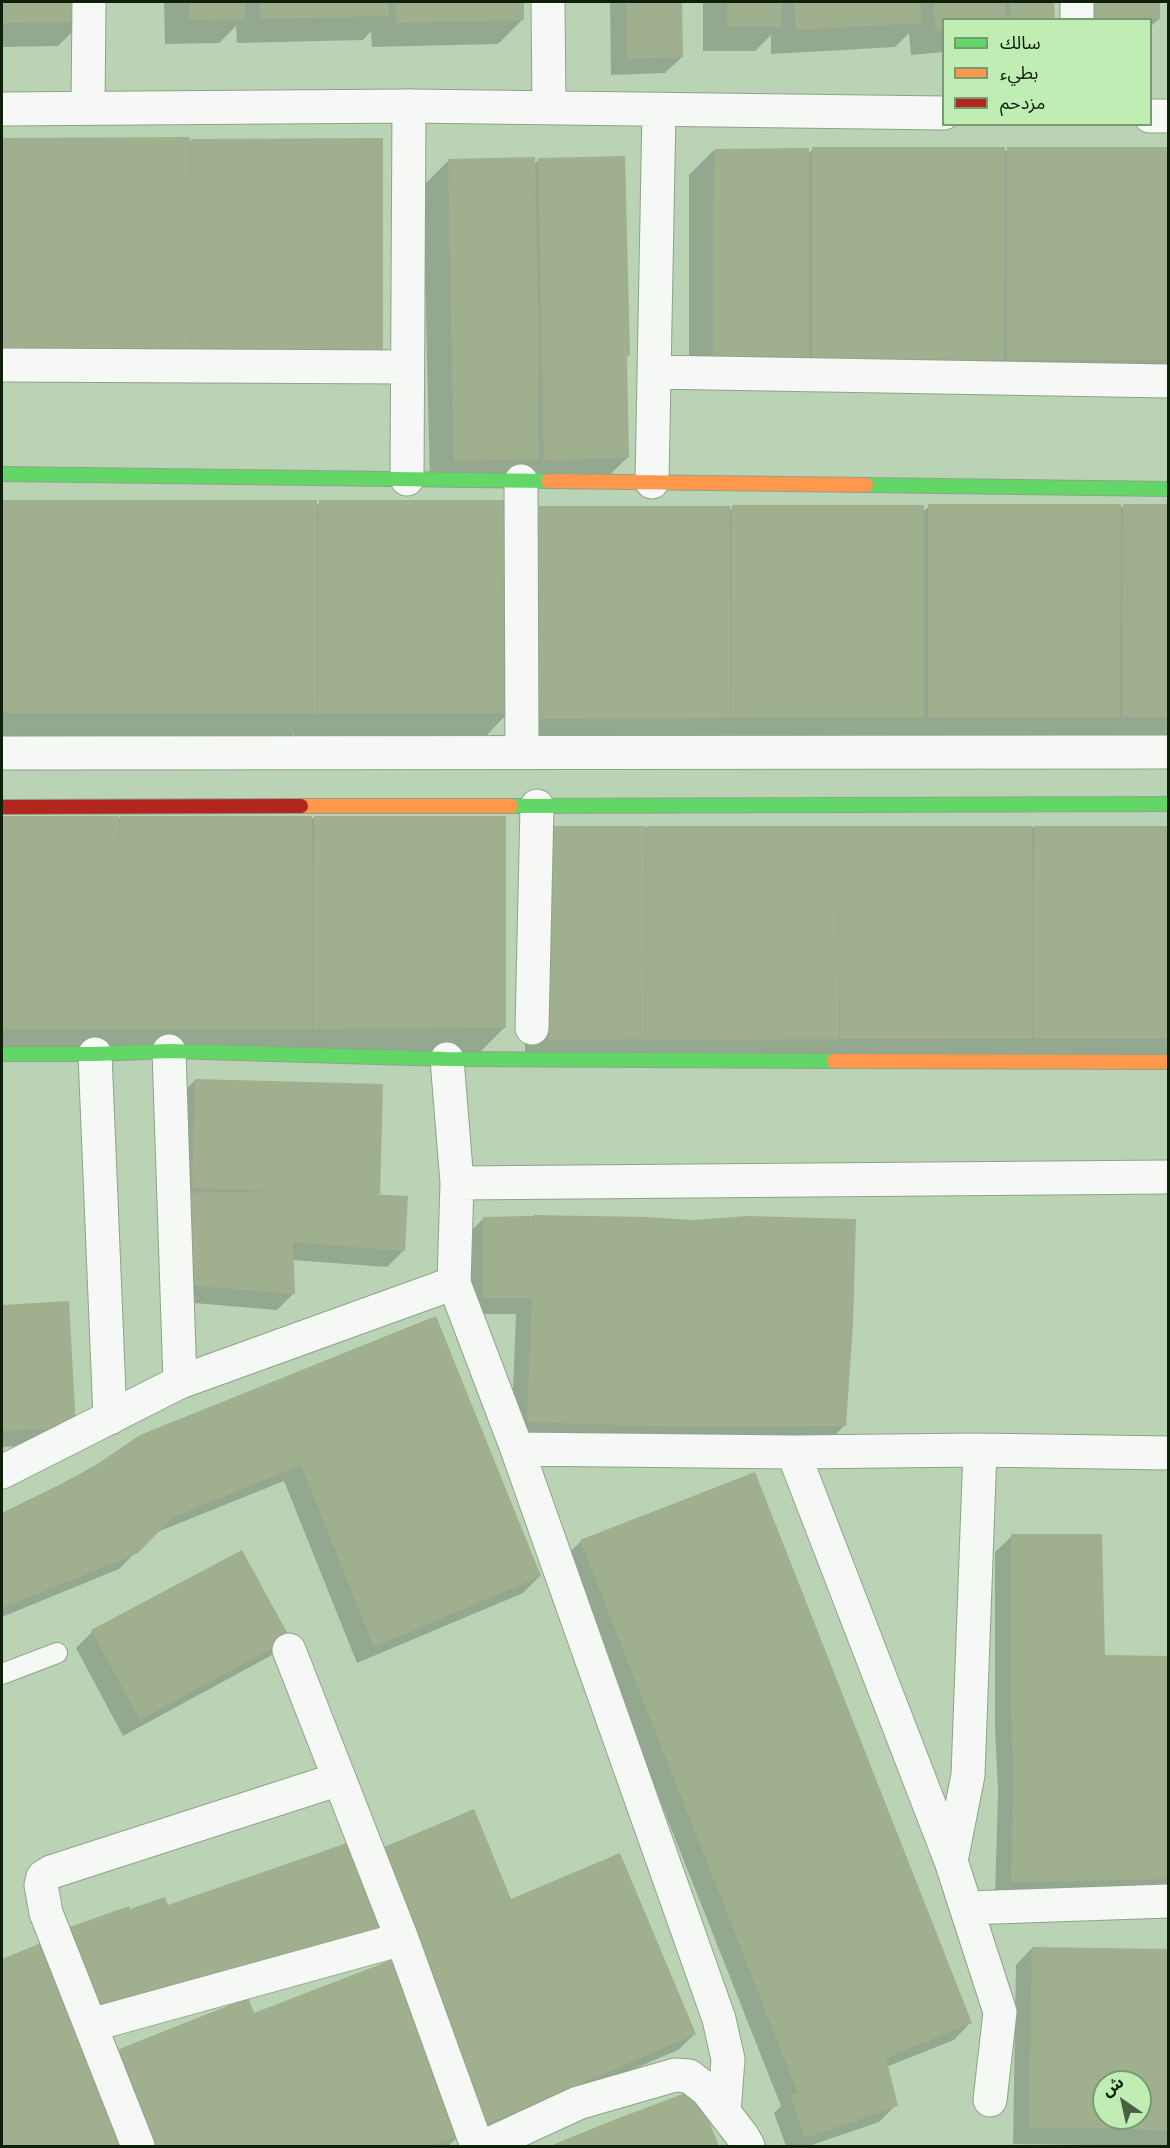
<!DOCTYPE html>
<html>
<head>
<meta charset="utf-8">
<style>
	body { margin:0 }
	#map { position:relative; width:1170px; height:2148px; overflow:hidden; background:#bad3b4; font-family:"Zilla Slab","Noto Sans Arabic",serif }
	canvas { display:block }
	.frame { position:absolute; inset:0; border:3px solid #0e1f0a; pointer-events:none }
	.legend { position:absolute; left:942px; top:18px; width:210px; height:108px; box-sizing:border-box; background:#bfedb4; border:2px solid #789b70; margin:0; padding:8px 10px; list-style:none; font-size:18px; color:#0e1f0a }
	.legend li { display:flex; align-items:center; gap:12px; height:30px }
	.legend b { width:30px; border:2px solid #789b70 }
	.north { position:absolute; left:1092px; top:2070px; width:60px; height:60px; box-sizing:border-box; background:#bfedb4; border:2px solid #789b70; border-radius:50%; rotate:326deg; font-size:16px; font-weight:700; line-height:24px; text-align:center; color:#0e1f0a }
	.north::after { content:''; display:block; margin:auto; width:21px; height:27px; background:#4a5e46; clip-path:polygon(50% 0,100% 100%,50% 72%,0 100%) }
</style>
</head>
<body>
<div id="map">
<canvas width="1170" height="2148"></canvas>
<div class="frame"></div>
<ul class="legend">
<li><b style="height:8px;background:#63d668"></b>سالك</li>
<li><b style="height:8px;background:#ff974d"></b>بطيء</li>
<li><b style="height:8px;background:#b3261e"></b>مزدحم</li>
</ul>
<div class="north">ش</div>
</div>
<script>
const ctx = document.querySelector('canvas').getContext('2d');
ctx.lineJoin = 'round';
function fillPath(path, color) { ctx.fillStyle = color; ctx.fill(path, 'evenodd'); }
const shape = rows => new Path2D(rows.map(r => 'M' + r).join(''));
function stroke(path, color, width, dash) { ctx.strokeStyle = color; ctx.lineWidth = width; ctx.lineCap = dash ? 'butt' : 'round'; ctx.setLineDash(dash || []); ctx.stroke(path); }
fillPath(shape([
	[2,2,82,2,83,21,58,46,2,47],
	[164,2,522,2,523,19,498,44,372,47,371,31,363,40,237,43,236,26,219,43,165,44],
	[610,2,681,2,682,57,665,73,611,75],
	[703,2,1052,2,1053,20,944,20,944,52,911,55,909,33,895,47,771,54,771,35,755,51,703,51],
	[1059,2,1158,2,1159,19,1150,27,1150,20,1060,20],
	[2,139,188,139,188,144,192,140,381,351,2,375],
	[813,149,1003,153,1008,149,1168,149,1168,384,689,386,689,175,714,150,808,154],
	[539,159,629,355,625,358,627,458,602,482,430,486,423,186,448,161,533,165],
	[316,501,316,505,320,502,509,712,485,737,294,737,294,733,291,737,2,737,2,502],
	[929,506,1119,510,1123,506,1168,506,1168,741,513,743,514,532,538,508,729,511,733,507,923,512],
	[2,818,314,818,504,1028,479,1053,2,1053],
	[1168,827,1168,1063,525,1064,525,852,550,828],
	[195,1080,379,1193,376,1195,404,1250,387,1267,292,1260,294,1293,277,1310,170,1301,171,1105],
	[534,1216,845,1425,828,1442,511,1438,516,1314,467,1314,467,1235,484,1218],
	[68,1302,58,1444,2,1447,2,1306],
	[435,1318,540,1576,523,1593,357,1663,284,1481,155,1533,119,1569,2,1617,2,1514],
	[1012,1536,1103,1657,1168,1657,1168,1895,995,1898,998,1790,995,1728,995,1552],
	[581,1541,970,2023,954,2040,886,2067,896,2105,879,2122,809,2146,786,2146,774,2113,781,2106,564,1558],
	[92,1632,288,1638,272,1655,123,1736,76,1648],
	[511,1901,695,2034,678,2050,468,2140,461,2134,448,2146,135,2146,104,2067,120,2051,253,2014,394,1961],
	[45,1943,121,2143,117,2146,2,2146,2,1960],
	[1032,1948,1168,1950,1168,2146,1013,2144,1016,1965],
	[1104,2082,1140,2082,1140,2118,1104,2118],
	[695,2091,717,2146,552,2146]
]), '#0003');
fillPath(shape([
	[2,2,84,2,84,22,2,23],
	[189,2,245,2,245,19,189,20],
	[260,2,388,2,389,16,261,19],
	[395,2,524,2,524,20,396,23],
	[626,2,682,2,683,57,627,59],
	[727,2,782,2,782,27,727,27],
	[794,2,920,2,922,23,796,30],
	[933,2,1005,2,1007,20,944,20,944,31,936,31],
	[1010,2,1054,2,1055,20,1010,20],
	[1084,2,1160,2,1160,19,1085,20],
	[190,137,190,211,191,139,383,138,383,351,191,351,191,319,190,351,2,351,2,138],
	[812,147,1005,147,1004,360,812,361],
	[1007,147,1168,147,1168,360,1007,360],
	[809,148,809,361,713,362,714,149],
	[625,156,630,355,627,356,629,458,544,460,538,158],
	[535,157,539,354,538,459,454,461,448,159],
	[2,500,317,500,317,713,2,713],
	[319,500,512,500,511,713,318,713],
	[928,504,1121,504,1120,717,928,717],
	[1123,504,1168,504,1168,717,1122,717],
	[732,505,924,505,924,718,731,718],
	[538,506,730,506,730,718,537,719],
	[2,816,119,816,120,848,120,816,312,816,312,1029,2,1029],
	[314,816,506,816,506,1028,313,1029],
	[549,826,646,826,645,1039,549,1040],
	[647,826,1032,826,1032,1039,840,1039,839,875,839,1039,646,1040],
	[1034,826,1168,826,1168,1039,1033,1039],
	[195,1079,383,1084,380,1194,347,1193,408,1196,405,1251,293,1242,295,1294,186,1285,191,1193,281,1191,192,1188],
	[534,1215,645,1217,694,1220,747,1216,856,1219,853,1324,846,1426,687,1427,527,1422,532,1298,483,1298,483,1217,533,1216,534,1240],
	[69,1301,76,1428,2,1431,2,1305],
	[436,1316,541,1576,374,1647,301,1465,173,1517,138,1553,2,1608,2,1513,59,1485,96,1465,140,1435],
	[755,1472,972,2023,886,2058,898,2106,805,2138,790,2095,798,2093,580,1540],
	[1011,1534,1102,1534,1105,1655,1168,1656,1168,1879,1011,1882,1014,1772,1011,1710],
	[242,1550,290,1638,140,1720,91,1630],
	[474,1809,511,1899,620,1853,696,2034,485,2125,382,1848],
	[347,1843,381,1931,94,2013,64,1929,129,1906,130,1909,165,1897,168,1905],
	[46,1941,122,2143,113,2146,2,2146,2,1959],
	[1032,1947,1168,1949,1168,2131,1108,2128,1029,2128],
	[1104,2082,1140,2082,1140,2118,1104,2118],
	[394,1959,462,2134,430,2146,157,2146,119,2049,248,1998,254,2013],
	[696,2089,719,2146,550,2146,611,2121]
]), '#a0af8d');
const lane = shape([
	[2,1674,57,1653]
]);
const street = shape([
	[548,2,549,108],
	[1077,2,1077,20],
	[88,108,89,2],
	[2,109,409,106,944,113],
	[1150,116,1168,116],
	[2,365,407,367],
	[654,372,1168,381],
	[407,479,409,106],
	[521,481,522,752],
	[652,482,659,110],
	[2,753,1168,752],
	[532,1028,537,806],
	[169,1051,180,1382],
	[95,1054,110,1418],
	[447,1059,457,1183,454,1283,517,1449,719,2019,728,2059,724,2112],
	[457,1183,1168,1177],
	[517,1449,793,1452,980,1450,1168,1453],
	[793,1452,951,1861,1000,2012,990,2100],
	[2,1472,180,1382,454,1283],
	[289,1650,402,1939,477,2146],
	[951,1861,968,1775,980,1450],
	[967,1908,1168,1901],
	[91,2025,402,1939],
	[138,2146,46,1913,41,1885,43,1877,51,1872,339,1779],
	[485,2146,578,2103,675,2075,689,2076,707,2090,743,2137,748,2146]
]);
const fast = shape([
	[2,474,548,481],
	[866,485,1168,489],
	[511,806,1168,804],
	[2,1054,95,1054,169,1051,447,1059,834,1061]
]);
const slow = shape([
	[548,481,866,485],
	[301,806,511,806],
	[834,1061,1168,1062]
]);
const jam = shape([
	[2,807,301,806]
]);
stroke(lane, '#8fa38a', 22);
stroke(street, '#8fa38a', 35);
stroke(fast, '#8fa38a', 16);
stroke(slow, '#8fa38a', 16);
stroke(jam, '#8fa38a', 16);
stroke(lane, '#f5f8f4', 20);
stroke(street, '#f5f8f4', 33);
stroke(fast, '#63d668', 14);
stroke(slow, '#ff974d', 14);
stroke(jam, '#b3261e', 14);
</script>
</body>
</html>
